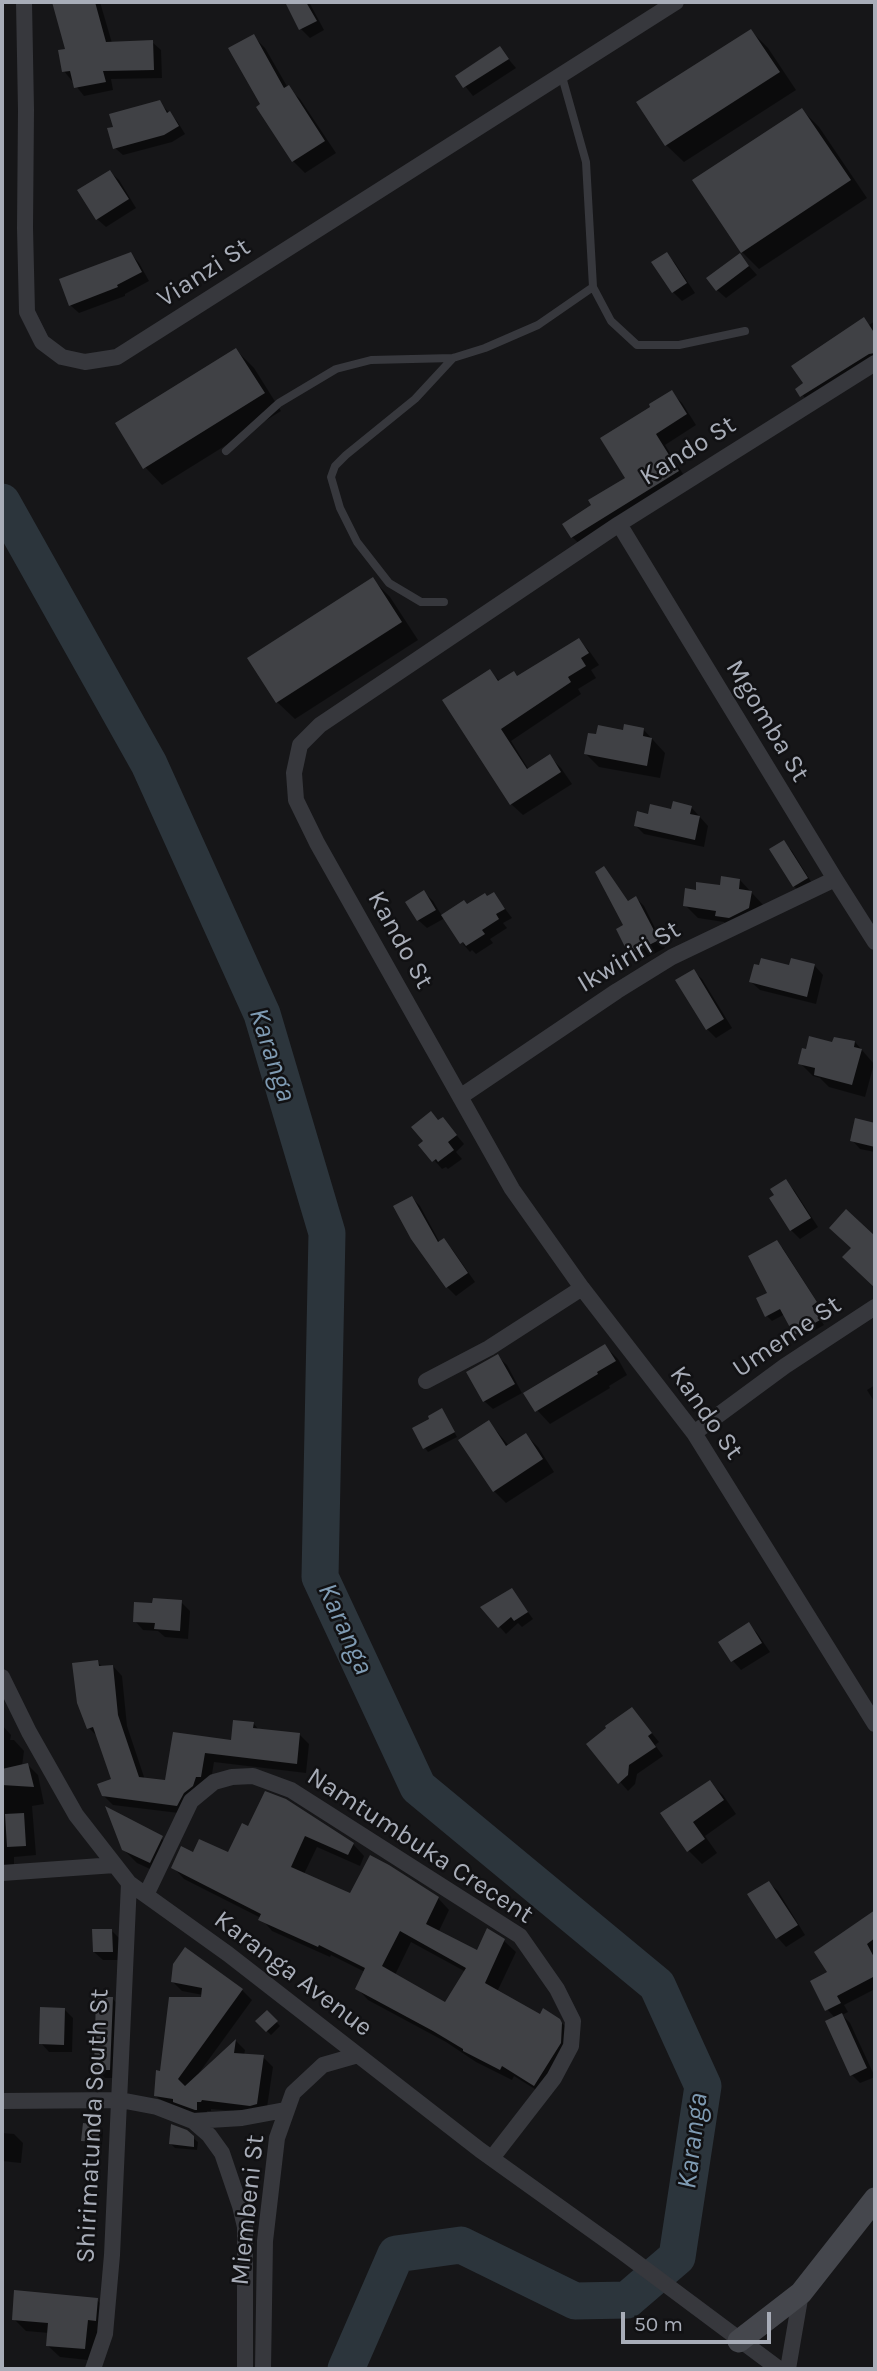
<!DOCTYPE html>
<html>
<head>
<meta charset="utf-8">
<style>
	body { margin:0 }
	#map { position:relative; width:877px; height:2371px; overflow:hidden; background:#161618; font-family:Karla,sans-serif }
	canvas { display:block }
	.frame { position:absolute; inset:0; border:4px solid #a8adb8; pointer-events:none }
	.scale { position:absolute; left:621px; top:2312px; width:150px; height:32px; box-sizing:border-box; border:4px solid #a8adb8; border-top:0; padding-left:9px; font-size:21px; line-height:24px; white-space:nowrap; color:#a8adb8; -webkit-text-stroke:5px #111113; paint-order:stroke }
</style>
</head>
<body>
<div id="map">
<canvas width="877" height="2371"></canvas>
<div class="frame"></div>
<div class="scale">50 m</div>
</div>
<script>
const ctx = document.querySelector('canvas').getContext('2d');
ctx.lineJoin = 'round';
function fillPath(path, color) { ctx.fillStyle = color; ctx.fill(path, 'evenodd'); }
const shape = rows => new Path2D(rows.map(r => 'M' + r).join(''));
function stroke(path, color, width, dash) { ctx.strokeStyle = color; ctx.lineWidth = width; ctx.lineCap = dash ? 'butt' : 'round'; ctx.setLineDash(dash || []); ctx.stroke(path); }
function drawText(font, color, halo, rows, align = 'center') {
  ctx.font = font + ' Karla,sans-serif'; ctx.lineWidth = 5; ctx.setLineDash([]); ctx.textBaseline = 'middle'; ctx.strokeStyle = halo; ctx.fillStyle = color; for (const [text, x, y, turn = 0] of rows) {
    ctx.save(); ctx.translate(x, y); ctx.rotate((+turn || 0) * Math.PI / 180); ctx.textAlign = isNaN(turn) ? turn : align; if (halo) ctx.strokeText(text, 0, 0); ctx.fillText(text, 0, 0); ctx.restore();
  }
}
fillPath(shape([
	[63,2,100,2,112,43,152,42,161,50,162,78,111,79,113,90,84,96,64,71,67,50,55,4],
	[287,2,309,2,324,30,310,38,301,29],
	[751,31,768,48,796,90,684,162,666,145],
	[253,36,265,48,288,88,300,99,336,153,305,173,293,161,262,105],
	[500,49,516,68,473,96,457,76],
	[159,102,177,121,185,134,172,142,123,155,115,148],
	[802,110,819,127,867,198,759,269,742,252],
	[110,172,119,180,136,208,106,227,97,219],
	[131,254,139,263,149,281,125,294,125,296,79,313,70,305],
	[667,254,675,263,695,293,682,301,673,292],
	[740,256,757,275,726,298,717,290],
	[864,320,869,325,875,321,875,371,815,409,797,389],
	[236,350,254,368,281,411,162,485,145,467],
	[671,392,682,403,696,425,665,445,688,482,583,547,572,537,594,505,628,478,652,407],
	[372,579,390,597,418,640,295,719,277,702],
	[579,640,590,652,599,665,591,670,596,678,578,689,581,694,511,741,529,770,550,757,561,768,572,784,523,815,511,804,489,671,501,682,518,678],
	[643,729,665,753,660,778,599,767,586,754,624,732],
	[691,807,708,826,704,847,644,834,636,826,649,816],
	[784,842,792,851,815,888,803,895,794,886,772,850],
	[604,869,629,902,636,898,644,906,665,948,638,962,631,954,618,930,625,926],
	[740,880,764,906,730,929,724,922,698,918,685,905,697,892,721,887],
	[424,892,433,901,442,916,494,894,512,918,503,923,507,928,490,939,493,943,476,954,472,950,470,952,463,944,471,939,445,918,427,928,418,920],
	[792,960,815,966,823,975,816,1004,760,990,751,982,760,967,790,967],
	[693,971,702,979,732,1028,716,1038,707,1029,677,981],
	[855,1042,874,1064,865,1097,829,1087,820,1078,813,1076,800,1063,834,1044],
	[443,1119,464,1144,456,1152,462,1159,448,1169,446,1167,442,1169,421,1145],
	[856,1120,875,1125,875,1152,860,1149,852,1140],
	[786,1182,794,1190,818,1227,800,1239,791,1230,771,1199],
	[412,1198,420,1206,440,1243,443,1241,452,1249,475,1282,456,1296,447,1287],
	[782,1247,821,1308,815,1311,824,1325,801,1338,785,1314,772,1321,767,1316,769,1294],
	[605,1346,618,1359,627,1375,609,1386,610,1388,550,1424,537,1410],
	[498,1357,507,1365,522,1393,493,1409,484,1401],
	[875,1385,875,1403,867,1390],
	[442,1410,457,1437,428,1452,425,1448,432,1420],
	[489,1422,509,1446,526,1435,538,1447,554,1472,506,1503,494,1491],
	[512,1590,533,1619,522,1627,518,1623,506,1634,483,1608],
	[181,1602,190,1611,188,1639,165,1637,158,1631,143,1630,135,1621,154,1605],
	[749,1625,757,1633,770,1652,741,1670,733,1661,721,1642],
	[97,1662,103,1667,113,1666,122,1676,127,1726,145,1780,167,1782,174,1734,233,1742,253,1723,260,1731,299,1734,309,1744,306,1773,214,1762,210,1786,187,1814,113,1805,103,1795,113,1780,99,1738,89,1728],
	[632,1709,659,1742,655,1745,663,1756,637,1774,635,1784,628,1791,588,1745],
	[2,1725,11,1735,10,1740,14,1740,24,1751,22,1766,28,1765,38,1775,44,1804,32,1806,36,1855,14,1857,14,1872,2,1872],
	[709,1782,723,1795,736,1814,705,1836,717,1853,702,1864,689,1851,662,1814],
	[265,1794,353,1844,364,1856,360,1866,317,1847,304,1874,351,1895,438,1898,449,1910,438,1933,477,1953,488,1930,504,1941,516,1952,497,1992,541,2017,559,2020,571,2032,546,2096,514,2076,512,2080,476,2062,446,2042,368,2000,357,1988,365,1972,331,1955,330,1957,272,1931,261,1918,184,1879,173,1867,194,1854,228,1855,249,1828],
	[411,1942,466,1972,446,2004,395,1975],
	[161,1838,175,1851,163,1875,137,1863,123,1849],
	[769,1883,778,1891,805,1935,786,1947,778,1938,750,1895],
	[875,1912,875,1989,844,2005,848,2012,842,2015,850,2023,875,2077,860,2083,852,2075,835,2018,827,2009,829,1973,816,1952],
	[112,1931,120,1939,121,1960,103,1960,94,1952],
	[185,1949,242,1990,252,2000,199,2073,200,2074,236,2041,245,2050,244,2056,263,2057,273,2067,266,2114,211,2109,211,2111,207,2111,206,2119,165,2105,155,2095,162,2073,202,1998,203,1995,182,1991,172,1981],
	[113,1999,121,2008,118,2078,105,2078,96,2069],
	[64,2009,73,2018,72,2052,49,2052,41,2043],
	[267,2012,280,2026,271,2035,257,2021],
	[99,2126,103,2130,102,2145,87,2144,83,2140],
	[2,2133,14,2134,23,2143,21,2163,2,2161],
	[193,2138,198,2142,197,2150,175,2148,171,2144],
	[97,2300,109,2312,97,2361,60,2357,47,2345,49,2333,26,2331,14,2319]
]), '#0007');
stroke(shape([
	[2,502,149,764,262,1014,327,1233,320,1577,418,1787,657,1985,703,2086,677,2257,627,2300,575,2301,461,2245,396,2254,346,2369]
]), '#2c353c', 37);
fillPath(shape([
	[52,2,95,2,106,42,153,40,154,70,103,71,106,82,74,88,70,71,62,72,58,50,65,49],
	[285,2,306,2,317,21,299,30],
	[751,29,780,72,665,146,636,102],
	[254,34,284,88,289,85,325,141,292,162,256,107,260,104,228,48],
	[500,46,509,59,463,88,455,76],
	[160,100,167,113,170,111,179,126,164,135,113,149,107,128,113,127,109,114],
	[802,108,851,180,741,253,692,180],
	[110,170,129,199,96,220,77,190],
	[131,252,142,272,117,285,118,287,69,306,59,279],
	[667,252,687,283,672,293,651,262],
	[740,253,749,266,716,291,706,278],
	[864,317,875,334,875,353,869,354,800,397,795,389,803,383,791,366],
	[236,348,265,393,143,469,115,423],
	[672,390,687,414,656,434,679,471,571,538,562,524,591,505,588,500,625,478,600,438,650,407,649,404],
	[373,577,402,622,276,703,247,658],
	[579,638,589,653,581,658,586,666,568,677,571,682,501,729,527,769,550,754,561,772,510,805,442,700,490,669,498,681,514,671,517,676],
	[624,724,644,728,643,736,652,738,647,766,584,754,588,733,596,734,598,725,623,730],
	[673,801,692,806,690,814,700,816,695,840,634,826,637,811,648,814,650,804,671,809],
	[784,840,808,878,793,887,769,849],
	[604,866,628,901,636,896,659,940,629,955,616,929,623,925,595,872],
	[721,876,740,879,739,889,752,891,749,908,729,918,715,916,716,911,683,906,685,888,696,890,696,882,720,885],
	[424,890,436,910,417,921,405,902],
	[494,892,505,909,496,914,499,919,482,930,485,934,466,946,463,942,460,944,441,915,464,900,467,904,485,893,487,896],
	[761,958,789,965,791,958,815,964,807,997,749,982,754,964,759,965],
	[694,969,724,1019,706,1030,675,980],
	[809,1036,832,1042,834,1037,855,1041,854,1047,862,1049,852,1085,814,1075,815,1068,798,1064,802,1048,806,1049],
	[431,1111,438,1120,443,1117,457,1135,448,1142,454,1150,438,1162,436,1159,432,1162,418,1145,423,1141,411,1127],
	[855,1118,875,1123,875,1147,850,1141],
	[786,1179,811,1218,790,1231,769,1198,774,1195,770,1189],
	[412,1196,438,1242,444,1238,468,1273,446,1288,411,1239,393,1206],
	[846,1209,875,1236,875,1288,842,1257,851,1248,829,1228],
	[777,1240,817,1302,812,1306,820,1320,794,1335,780,1309,765,1317,756,1298,767,1293,748,1256],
	[605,1344,616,1361,597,1372,598,1374,535,1412,523,1393],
	[498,1354,515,1384,483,1402,466,1372],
	[442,1408,455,1432,423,1449,412,1428,429,1419,428,1416],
	[489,1420,506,1446,526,1433,543,1459,493,1492,458,1440],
	[512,1588,528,1612,514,1621,511,1617,498,1628,480,1607],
	[153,1598,182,1600,180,1631,154,1629,155,1623,133,1622,134,1602,152,1603],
	[749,1622,762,1643,731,1662,718,1642],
	[98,1660,99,1666,113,1665,118,1715,139,1777,165,1780,173,1732,231,1740,233,1720,254,1722,253,1728,300,1733,297,1764,205,1753,201,1777,196,1777,193,1786,184,1793,177,1806,102,1796,97,1784,111,1779,93,1727,87,1729,77,1703,72,1663],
	[632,1707,652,1733,648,1736,656,1747,629,1765,628,1775,618,1784,586,1744,606,1728,605,1726],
	[28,1763,34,1787,2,1785,2,1769],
	[710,1780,724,1800,693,1822,705,1839,687,1852,660,1813],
	[265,1791,286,1799,354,1843,348,1855,305,1836,291,1867,350,1893,370,1855,389,1865,439,1897,426,1924,477,1950,487,1928,505,1939,485,1983,540,2014,543,2008,560,2019,562,2023,561,2043,534,2086,502,2066,500,2070,463,2051,463,2049,433,2031,355,1989,365,1968,319,1945,318,1947,258,1920,261,1914,171,1868,181,1846,193,1852,199,1839,228,1852,242,1823,248,1826],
	[400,1931,466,1968,445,2002,382,1966],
	[105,1806,163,1836,150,1863,122,1850],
	[24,1813,26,1846,7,1847,5,1814],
	[769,1881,798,1925,776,1939,747,1894],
	[875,1910,875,1938,867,1944,875,1959,875,1976,837,1996,841,2003,825,2011,810,1981,827,1972,814,1952],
	[92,1929,112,1929,113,1952,93,1952],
	[185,1947,243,1989,178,2079,185,2086,236,2039,234,2053,264,2055,257,2104,250,2106,202,2100,201,2102,197,2102,197,2110,195,2110,173,2102,173,2099,154,2096,156,2070,160,2071,169,1997,201,1997,202,1988,171,1982,173,1964],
	[96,1997,113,1997,110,2070,94,2070],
	[40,2007,65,2008,64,2045,39,2044],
	[267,2010,278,2021,266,2032,255,2021],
	[842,2013,867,2068,850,2076,825,2021],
	[83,2123,100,2125,98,2142,81,2141],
	[171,2124,187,2130,194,2136,194,2147,169,2144],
	[14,2290,98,2298,96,2321,88,2320,85,2349,46,2346,48,2323,12,2320]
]), '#404145');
stroke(shape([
	[561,73,586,162,593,287,611,321,637,345,679,345,745,331],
	[226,451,279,403,336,369,371,360,453,358,485,348,538,325,593,287],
	[444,602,421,602,389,583,357,542,340,508,331,477,335,466,346,455,415,399,453,358]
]), '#37383d', 8);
stroke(shape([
	[24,2,26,110,25,228,27,312,42,342,62,357,85,362,117,357,676,2],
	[875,363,619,524,320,725,300,745,294,773,296,800,317,843,512,1189,582,1288,694,1433,875,1724],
	[619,524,835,879,875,942],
	[460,1097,617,991,672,957,835,879],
	[426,1381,489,1348,582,1288],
	[694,1433,785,1366,875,1307],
	[2,1677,29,1732,76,1815,129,1883,228,1954,480,2150,621,2251,779,2369],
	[2,1873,115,1865],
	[146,1895,191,1801,214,1782,232,1777,253,1776,291,1790,520,1936,557,1989,573,2021,571,2046,554,2078,492,2158],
	[2,2101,120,2100,157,2107,193,2121,209,2135,222,2153,240,2206,245,2227,245,2369],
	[193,2121,242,2118,285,2110],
	[93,2369,105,2334,112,2255,129,1883],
	[263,2369,265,2241,277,2138,293,2093,323,2065,358,2055],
	[788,2369,801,2293]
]), '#37383d', 16);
stroke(shape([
	[739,2341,801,2293,875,2199]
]), '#45474d', 23);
drawText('26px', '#a8adb8', '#111113', [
	["Vianzi St",204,273,-33],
	["Kando St",688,451,-32],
	["Mgomba St",767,721,59],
	["Kando St",400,940,61],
	["Ikwiriri St",629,957,-31],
	["Umeme St",787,1337,-34],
	["Kando St",706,1413,55],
	["Namtumbuka Crecent",420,1846,33],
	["Karanga Avenue",293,1974,37],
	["Shirimatunda South St",93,2126,-87],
	["Miembeni St",248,2210,-84]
]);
drawText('italic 28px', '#7f9bb3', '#111113', [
	["Karanga",272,1055,72],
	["Karanga",345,1629,66],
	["Karanga",693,2141,-83]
]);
</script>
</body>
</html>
